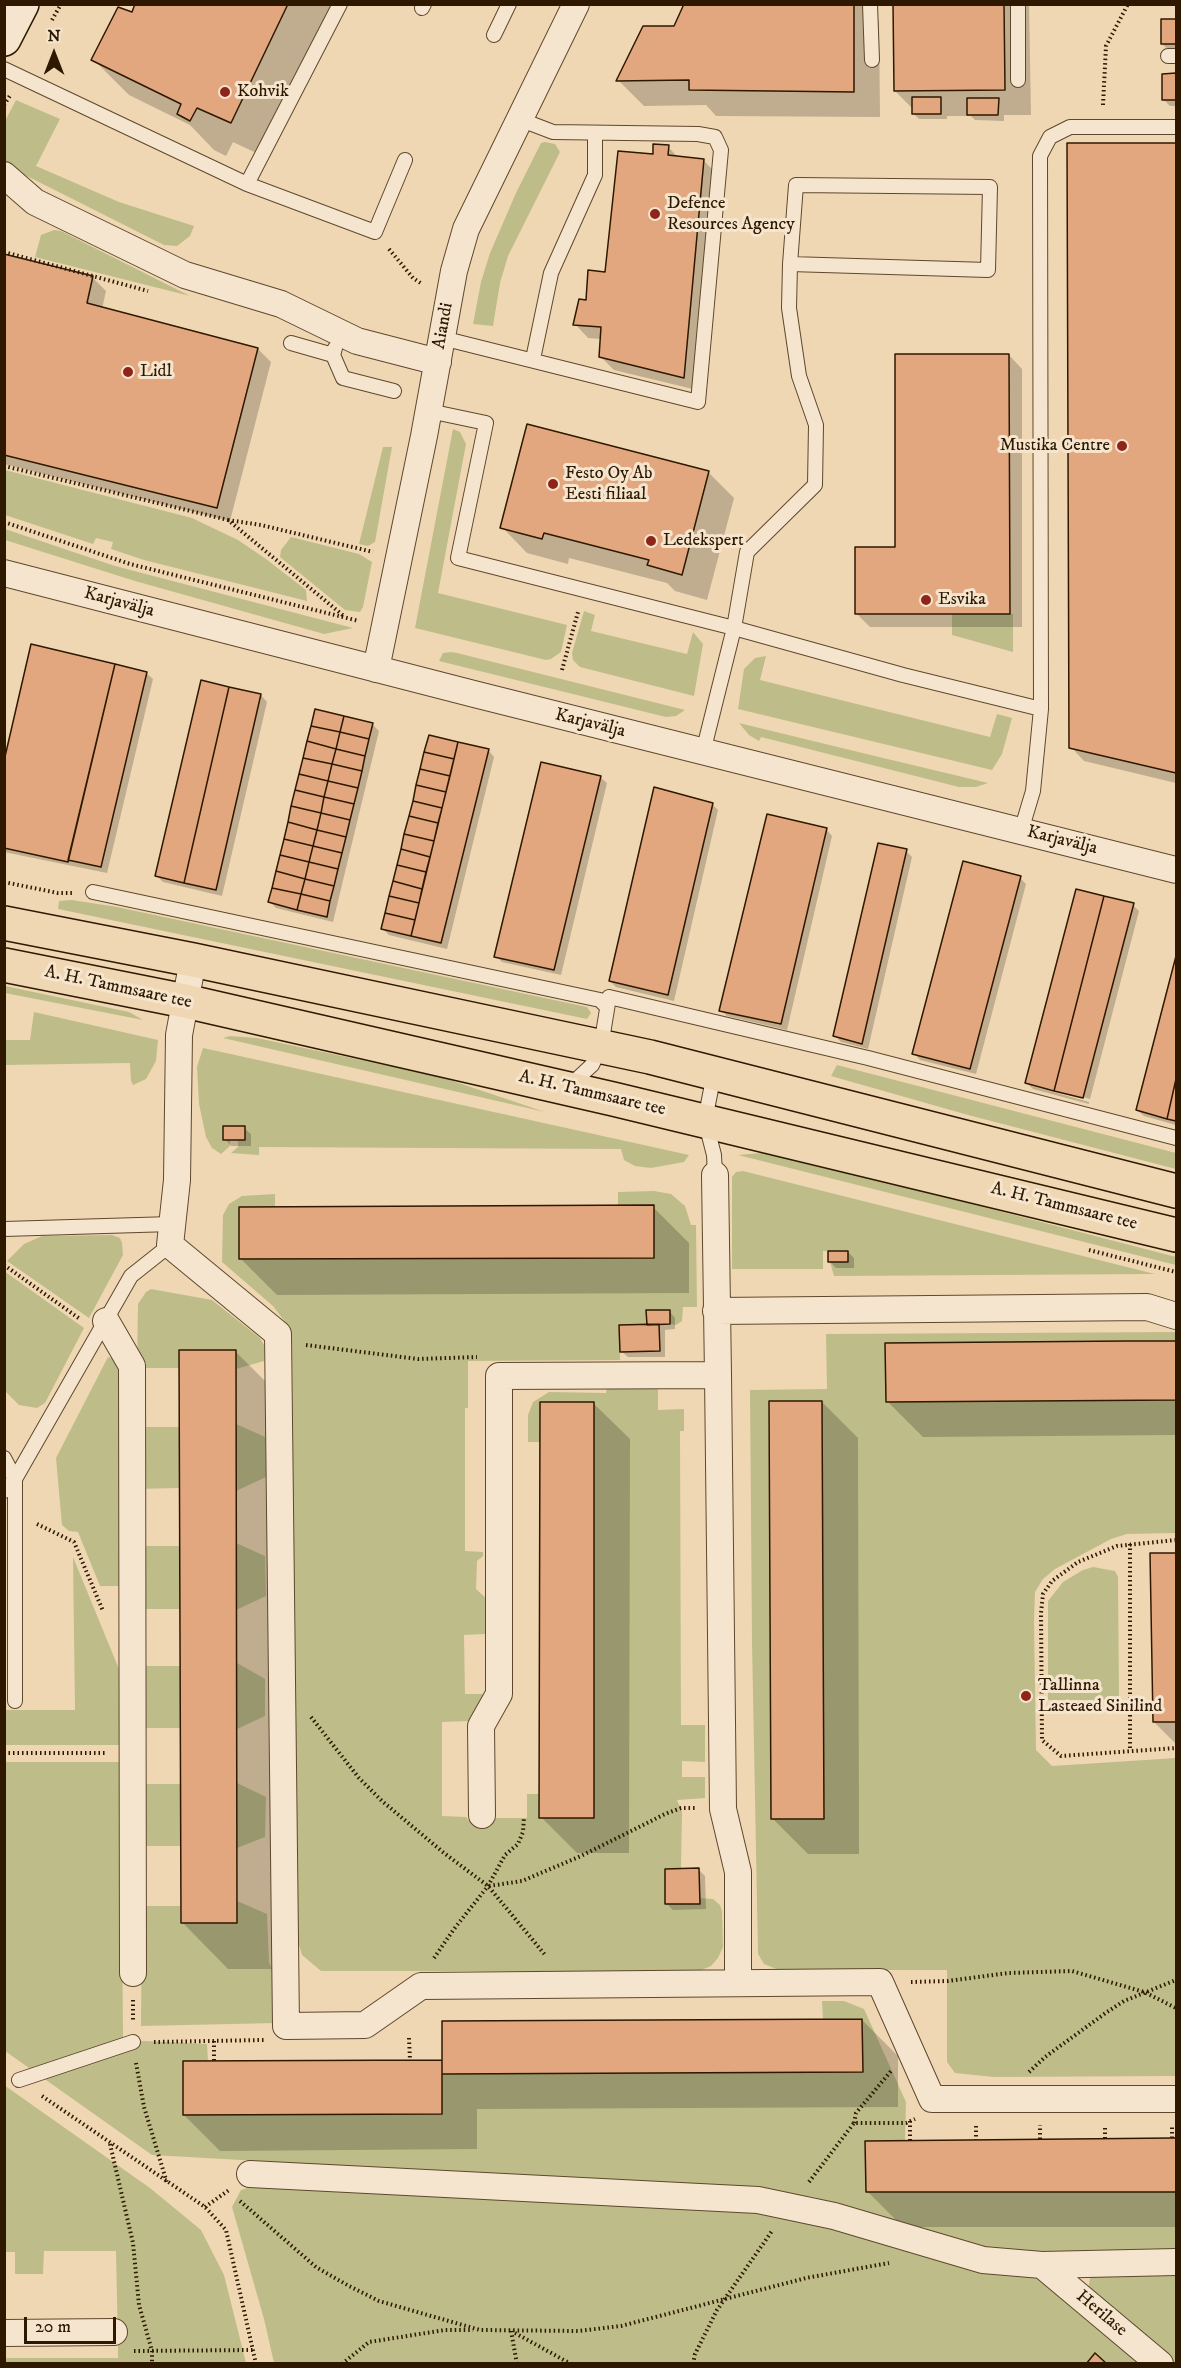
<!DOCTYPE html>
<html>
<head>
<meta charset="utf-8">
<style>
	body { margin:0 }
	#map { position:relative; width:1181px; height:2368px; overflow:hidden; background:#f0d7b3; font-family:"IM FELL DW Pica",serif }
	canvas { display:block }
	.frame { position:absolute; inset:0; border:6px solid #2e1900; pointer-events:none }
	.north { position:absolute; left:24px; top:24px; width:60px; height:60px; -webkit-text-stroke:4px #f5e5ce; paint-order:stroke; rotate:0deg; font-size:16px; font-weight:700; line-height:24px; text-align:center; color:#2e1900 }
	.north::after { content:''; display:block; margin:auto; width:21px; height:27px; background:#2e1900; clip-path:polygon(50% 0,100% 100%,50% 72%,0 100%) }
	.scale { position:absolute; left:24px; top:2317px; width:92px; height:27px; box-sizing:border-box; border:3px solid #2e1900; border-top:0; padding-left:8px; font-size:18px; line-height:21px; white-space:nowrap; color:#2e1900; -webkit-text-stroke:4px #f5e5ce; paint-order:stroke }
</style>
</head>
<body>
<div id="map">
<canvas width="1181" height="2368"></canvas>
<div class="frame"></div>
<div class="north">N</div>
<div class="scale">20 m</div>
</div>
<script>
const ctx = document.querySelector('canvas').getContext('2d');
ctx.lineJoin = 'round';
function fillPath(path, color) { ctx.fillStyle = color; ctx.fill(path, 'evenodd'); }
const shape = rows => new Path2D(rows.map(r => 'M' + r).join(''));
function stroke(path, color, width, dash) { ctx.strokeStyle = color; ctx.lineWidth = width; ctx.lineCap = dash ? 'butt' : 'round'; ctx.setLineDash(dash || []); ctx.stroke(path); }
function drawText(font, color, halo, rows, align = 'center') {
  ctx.font = font + ' "IM FELL DW Pica",serif'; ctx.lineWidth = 6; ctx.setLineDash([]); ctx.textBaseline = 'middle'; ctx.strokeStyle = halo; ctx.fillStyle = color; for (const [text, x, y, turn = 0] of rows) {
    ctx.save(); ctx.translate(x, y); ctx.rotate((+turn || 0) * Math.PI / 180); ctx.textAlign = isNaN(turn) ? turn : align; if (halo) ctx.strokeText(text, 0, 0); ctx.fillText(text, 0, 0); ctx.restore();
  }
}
fillPath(shape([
	[16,100,60,119,36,166,119,202,194,226,190,236,177,246,164,245,5,165,5,121],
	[545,142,555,144,560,152,508,256,500,283,493,326,473,324,481,282,490,253,516,193,541,143],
	[54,230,61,231,190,296,35,257,41,235],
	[453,429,460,432,466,444,438,593,567,625,561,652,551,659,546,660,415,628],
	[383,447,392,447,375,542,368,546,359,544],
	[5,470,192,518,238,540,266,559,306,590,307,601,144,560,111,549,113,542,96,538,93,544,5,515],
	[5,529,115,566,353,628,324,634,135,581,5,540],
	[291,537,359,554,372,562,363,607,360,612,345,610,280,557,281,550],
	[584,611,595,615,591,631,687,654,693,632,703,644,694,696,580,667,573,660,572,653],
	[952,614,1013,614,1013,652,952,635],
	[451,652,457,653,685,710,676,716,666,717,439,661,443,653],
	[766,656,760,680,990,737,997,714,1012,718,1002,754,992,770,738,709,744,669,755,658],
	[739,723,879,757,988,783,976,787,959,787,761,737,759,741,749,735],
	[72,900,117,907,587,1007,591,1013,587,1019,58,909,59,901],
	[5,986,129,1012,143,1020,5,993],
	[34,1012,158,1040,156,1061,146,1079,133,1085,131,1081,130,1063,5,1065,5,1040,30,1040],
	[230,1036,257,1038,441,1077,545,1112,223,1038],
	[203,1048,217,1051,689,1155,684,1162,651,1168,635,1166,624,1160,621,1149,259,1147,259,1155,231,1153,238,1147,238,1140,245,1140,223,1140,230,1140,230,1146,221,1154,212,1148,206,1137,199,1104,197,1067],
	[837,1065,1176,1153,1176,1169,968,1115,831,1076],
	[762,1153,941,1196,1176,1257,1176,1265,738,1155],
	[743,1171,1155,1274,834,1276,830,1262,848,1262,848,1251,823,1251,823,1269,732,1269,732,1177,736,1172],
	[654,1191,671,1194,685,1206,691,1225,696,1225,697,1307,683,1307,682,1321,676,1325,670,1324,669,1310,647,1310,647,1325,620,1325,620,1360,468,1361,468,1408,465,1408,465,1551,483,1552,483,1556,477,1561,476,1589,488,1600,486,1634,464,1635,465,1694,483,1694,486,1698,470,1721,442,1722,442,1816,466,1817,470,1822,492,1824,496,1818,527,1818,527,1794,539,1794,540,1818,591,1818,594,1815,594,1402,540,1402,540,1442,528,1442,528,1415,533,1402,549,1392,606,1393,607,1387,658,1386,658,1410,684,1409,684,1431,680,1431,681,1725,705,1725,705,1762,682,1761,682,1777,705,1777,705,1798,677,1800,682,1812,681,1869,665,1869,665,1904,700,1904,700,1898,713,1899,720,1905,722,1911,723,1947,718,1958,711,1966,699,1971,321,1971,302,1955,296,1935,292,1331,273,1306,222,1262,223,1215,229,1204,242,1196,275,1194,275,1207,239,1207,240,1259,654,1258,618,1205,618,1192],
	[112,1235,120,1238,122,1243,123,1255,89,1318,7,1261,24,1244,42,1236],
	[4,1271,84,1328,45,1403,37,1408,19,1405,6,1392],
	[151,1289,212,1300,260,1338,264,1345,264,1361,236,1369,235,1350,179,1350,179,1368,137,1368,138,1304,146,1292],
	[1176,1332,1176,1533,1127,1534,1111,1539,1055,1569,1043,1579,1035,1592,1034,1621,1036,1750,1052,1766,1176,1758,1176,2076,994,2077,955,2073,947,2062,947,1970,779,1970,764,1964,758,1954,752,1643,750,1390,827,1389,826,1334],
	[108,1357,121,1361,122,1586,100,1586,78,1532,69,1531,62,1525,56,1458],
	[236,1424,265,1437,266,1477,236,1491],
	[137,1427,179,1427,179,1488,137,1489],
	[236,1543,265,1556,266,1596,236,1610],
	[137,1546,179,1546,180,1609,137,1609],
	[73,1557,121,1674,122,1745,5,1745,5,1710,75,1710],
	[1093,1567,1115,1571,1118,1577,1119,1700,1048,1700,1048,1601,1063,1582,1083,1570],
	[237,1663,265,1679,265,1716,237,1729],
	[137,1666,180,1666,180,1728,137,1728],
	[5,1762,121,1762,123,2040,207,2044,208,2061,183,2062,183,2115,442,2114,442,2074,862,2072,862,2019,823,2019,822,2001,844,2001,864,2009,906,2102,905,2140,865,2141,866,2192,1176,2192,1176,2254,999,2253,813,2197,707,2186,152,2155,5,2051],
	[237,1783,266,1797,265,1837,237,1848],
	[140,1784,180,1784,180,1846,140,1846],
	[237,1901,267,1914,269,1962,276,1978,277,2023,141,2026,142,1906,180,1906,181,1923,237,1923],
	[4,2085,150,2188,201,2230,224,2275,246,2363,5,2363,5,2358,118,2358,118,2346,116,2251,44,2251,43,2274,15,2274,15,2252,5,2252],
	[251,2187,764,2212,822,2225,901,2250,978,2271,1019,2276,1036,2273,1147,2363,274,2363,264,2319,232,2207,241,2190],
	[1176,2271,1176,2363,1088,2289,1090,2278,1096,2273]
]), '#bebd89');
fillPath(shape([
	[137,4,338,4,267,158,233,142,226,156,214,150,190,125,129,95,93,59,132,14],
	[685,4,863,4,879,21,880,117,716,116,706,105,644,106,618,80,675,28],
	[894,4,1029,4,1031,115,1004,115,1004,121,975,120,971,116,947,116,947,119,919,119,913,113,913,109,895,91],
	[1162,21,1176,21,1176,50,1169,50,1162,44],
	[1163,75,1176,75,1176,106,1170,106,1163,99],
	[1176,144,1176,783,1084,761,1071,747,1068,145],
	[668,147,678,157,703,160,716,173,697,390,614,370,600,356,602,339,588,338,575,324,607,274],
	[4,255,93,278,106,291,102,309,258,349,271,362,230,521,4,464],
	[1009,355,1022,369,1022,627,870,627,856,613,897,549],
	[708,472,734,498,707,600,675,591,667,583,569,558,568,564,527,553,502,527],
	[146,673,153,679,107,873,4,852,4,768],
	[261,695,267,702,222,896,163,882,157,876],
	[372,724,379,731,333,922,276,908,270,902],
	[430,737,488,750,494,757,447,949,389,935,383,929],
	[600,777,607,783,561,975,502,962,496,956],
	[712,804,718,810,674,1001,616,987,610,981],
	[826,829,832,836,787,1030,727,1016,721,1010],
	[906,851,912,857,868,1049,841,1042,835,1036],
	[1020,878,1026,884,976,1074,920,1060,914,1053],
	[1133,905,1139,911,1090,1099,1032,1083,1032,1086,1089,1102,1089,1104,1033,1089,1027,1083],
	[1176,962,1176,1125,1144,1116,1137,1110],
	[244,1128,251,1134,251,1146,231,1146,225,1139],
	[653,1207,689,1243,689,1293,277,1295,241,1259],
	[848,1252,854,1258,854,1268,836,1268,830,1262],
	[669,1311,675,1318,675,1329,665,1330,665,1357,628,1357,621,1351,648,1326],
	[1176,1343,1176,1435,923,1437,887,1401,887,1345],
	[235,1351,281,1397,283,1969,228,1969,182,1922],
	[822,1402,858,1438,859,1854,808,1854,772,1818],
	[594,1404,630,1439,629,1853,577,1853,541,1817],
	[1152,1554,1176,1554,1176,1744,1154,1722],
	[699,1870,705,1876,706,1909,673,1910,667,1904],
	[862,2020,898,2056,898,2107,477,2109,477,2149,220,2151,184,2115,443,2062],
	[1176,2140,1176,2227,903,2227,867,2191,867,2142]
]), '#0003');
const building = shape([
	[135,4,288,4,231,123,197,108,190,121,177,114,181,104,91,60,118,7,132,12,135,4],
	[684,4,854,4,854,92,689,90,689,80,616,81,643,26,674,26,684,4],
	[893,4,1004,4,1005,90,894,91,893,4],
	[1161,19,1176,19,1176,44,1161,44,1161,19],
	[1176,73,1176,100,1162,100,1162,74,1176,73],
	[912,97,941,97,941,114,912,114,912,97],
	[967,98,999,98,998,115,967,115,967,98],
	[1067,143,1176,143,1176,773,1069,748,1067,143],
	[653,144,669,145,668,155,704,159,684,378,599,357,601,327,573,325,579,299,586,300,588,270,605,272,618,151,653,154,653,144],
	[4,254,93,276,87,303,258,348,217,508,4,455,4,254],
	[895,354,1009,354,1010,614,855,614,855,547,895,547,895,354],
	[527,424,709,471,682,575,647,565,649,560,544,533,542,539,500,528,527,424],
	[31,644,115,664,68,862,4,848,4,761,31,644],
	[115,664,147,672,101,867,68,860,115,664],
	[201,680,229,687,184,883,155,876,201,680],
	[229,687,261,694,216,890,184,883,229,687],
	[315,709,344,716,340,732,311,726,315,709],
	[344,716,373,723,369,739,340,732,344,716],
	[311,726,340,732,336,749,307,741,311,726],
	[340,732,369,739,365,756,336,749,340,732],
	[429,735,458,742,454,759,424,752,429,735],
	[307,741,336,749,332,764,303,758,307,741],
	[458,742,489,749,441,943,411,936,458,742],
	[336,749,365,756,362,771,332,764,336,749],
	[424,752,454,759,450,776,420,769,424,752],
	[303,758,332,764,328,781,299,774,303,758],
	[541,762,601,776,554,970,494,957,541,762],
	[332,764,362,771,358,788,328,781,332,764],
	[420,769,450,776,446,792,416,785,420,769],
	[299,774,328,781,324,797,295,790,299,774],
	[328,781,358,788,354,804,324,797,328,781],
	[416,785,446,792,442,808,413,801,416,785],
	[654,787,713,803,668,995,609,981,654,787],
	[295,790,324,797,321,813,291,806,295,790],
	[324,797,354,804,350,820,321,813,324,797],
	[413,801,442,808,438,823,409,816,413,801],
	[291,806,321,813,317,830,288,822,291,806],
	[321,813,350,820,346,837,317,830,321,813],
	[767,814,827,828,781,1024,719,1011,767,814],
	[409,816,438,823,434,841,404,834,409,816],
	[288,822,317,830,313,846,284,839,288,822],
	[317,830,346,837,342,853,313,846,317,830],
	[404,834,434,841,430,857,401,849,404,834],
	[284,839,313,846,309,862,280,855,284,839],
	[878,843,907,849,862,1044,833,1036,878,843],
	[313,846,342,853,338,869,309,862,313,846],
	[401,849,430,857,426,872,397,865,401,849],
	[280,855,309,862,305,879,276,871,280,855],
	[963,861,1021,876,970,1069,912,1054,963,861],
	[309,862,338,869,334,886,305,879,309,862],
	[397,865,426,872,422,889,393,881,397,865],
	[276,871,305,879,301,894,272,888,276,871],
	[305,879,334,886,330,901,301,894,305,879],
	[393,881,422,889,419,903,389,896,393,881],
	[272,888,301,894,297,910,268,902,272,888],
	[1076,889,1104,896,1054,1091,1025,1083,1076,889],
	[301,894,330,901,327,917,297,910,301,894],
	[389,896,419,903,415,920,385,913,389,896],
	[1104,896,1134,903,1083,1098,1054,1091,1104,896],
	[385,913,415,920,411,936,381,929,385,913],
	[1176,956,1176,1079,1167,1119,1136,1110,1176,956],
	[1176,1079,1176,1121,1167,1119,1176,1079],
	[223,1126,245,1126,245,1140,223,1140,223,1126],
	[654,1205,654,1258,239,1259,239,1207,654,1205],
	[828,1251,848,1251,848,1262,828,1262,828,1251],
	[646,1310,670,1310,670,1324,647,1325,646,1310],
	[659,1324,660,1351,620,1352,619,1325,659,1324],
	[1127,1341,1176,1341,1176,1400,886,1402,885,1343,1127,1341],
	[179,1350,236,1350,237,1923,181,1923,179,1350],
	[769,1401,822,1401,824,1819,771,1819,769,1401],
	[540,1402,594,1402,594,1818,539,1818,540,1402],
	[1150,1553,1176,1553,1176,1722,1153,1722,1150,1553],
	[699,1868,700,1904,665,1904,665,1869,699,1868],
	[862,2019,863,2072,442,2074,442,2021,862,2019],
	[442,2060,442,2114,183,2115,183,2061,442,2060],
	[1172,2138,1176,2138,1176,2192,866,2192,865,2141,1172,2138],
	[1095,2353,1107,2364,1086,2364,1095,2353]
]);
fillPath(building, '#e3a780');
stroke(building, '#2e1900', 1.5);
const lane = shape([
	[870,4,872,60],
	[422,8,424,4],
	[494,35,509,4],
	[1168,56,1176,56],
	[4,69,247,184,340,4],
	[1018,80,1018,4],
	[247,184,375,232,405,160],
	[442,338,698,402,721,150,715,137,698,134,553,132,519,119],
	[291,343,333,355,335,348],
	[333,355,343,378,394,391],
	[533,359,551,273,595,175,595,133],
	[429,411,486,423,458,558,734,628,747,552,815,485,816,425,799,376,789,308,790,264,796,185,990,187,988,270,790,264],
	[703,752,734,628,903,675,1041,709],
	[1021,831,1033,791,1041,709,1040,156,1050,137,1070,127,1176,127],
	[93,892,600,1000,607,1007],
	[714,1074,705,1120,714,1155,715,1175],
	[567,1081,577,1079,592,1065,601,1046,609,997,868,1058,1176,1138],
	[4,1229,172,1224],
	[4,1458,15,1479,4,1491],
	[15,1701,15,1479,131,1276,170,1245],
	[19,2080,133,2042]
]);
const street = shape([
	[4,175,35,202,185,275,281,304,357,341,438,362],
	[4,573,474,694,1176,870],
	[376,669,424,436,454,271,466,229,576,4],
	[193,960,179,1035,177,1180,170,1245,278,1334,286,2026,365,2025,421,1986,880,1982,932,2099,1176,2099],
	[716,1311,1147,1307,1176,1316],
	[106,1321,132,1366,133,1973],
	[718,1375,723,1809,738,1872,738,1982],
	[482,1815,481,1726,499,1694,499,1376,718,1375,715,1175],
	[250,2174,758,2200,834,2216,983,2260,1042,2265,1176,2262],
	[1042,2265,1160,2364],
	[4,2333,114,2332]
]);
const secondary = shape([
	[4,39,22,4]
]);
const primary = shape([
	[4,923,193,960,650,1057,1176,1191],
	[4,965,185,1001,613,1099,1176,1235]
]);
stroke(lane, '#5e482d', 16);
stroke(street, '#5e482d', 28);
stroke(secondary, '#2e1900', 36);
stroke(primary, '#2e1900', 36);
stroke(shape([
	[52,20,61,4],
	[4,105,11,94],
	[1103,105,1106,46,1128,4],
	[389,249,413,278,422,284],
	[4,252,148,291],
	[4,466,228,520,345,617],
	[228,520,261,525,373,552],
	[4,522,130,564,359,621],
	[562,670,578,612],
	[4,882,58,893,72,893],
	[1089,1250,1176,1272],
	[4,1265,80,1319],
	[306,1345,418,1359,477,1357],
	[37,1524,74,1542,103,1611],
	[1176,1540,1117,1546,1078,1562,1052,1581,1043,1594,1041,1613,1042,1740,1061,1756,1176,1748],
	[1130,1544,1130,1751],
	[311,1717,359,1778,382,1801,444,1853,488,1886,546,1956],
	[4,1753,106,1753],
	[489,1886,522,1881,581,1856,665,1814,681,1808,696,1808],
	[434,1958,454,1929,488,1886,505,1855,518,1844,523,1832,524,1817],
	[911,1982,948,1981,1008,1973,1072,1971,1144,1992,1176,2008],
	[133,2000,133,2020],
	[409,2038,410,2060],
	[214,2041,214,2061],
	[154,2042,264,2040],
	[136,2063,144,2107,167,2183],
	[1029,2072,1045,2057,1107,2012,1124,2001,1176,1980],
	[42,2096,205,2207,226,2230,256,2364],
	[910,2121,910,2140],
	[854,2123,856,2113,891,2071],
	[976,2126,976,2140],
	[1105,2128,1105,2139],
	[1172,2138,1172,2127],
	[1040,2139,1040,2125],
	[110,2144,133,2243,139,2305,152,2351,152,2364],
	[809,2182,854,2123,906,2123,915,2119],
	[240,2201,316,2267,349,2286,379,2301,480,2330,578,2331,621,2326,806,2278,889,2263],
	[205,2207,229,2190],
	[511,2331,517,2364],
	[515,2333,571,2364],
	[134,2351,253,2350],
	[342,2364,369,2342,445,2330,473,2330],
	[693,2364,695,2354,717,2310,772,2231]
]), '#2e1900', 4, [1.5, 3]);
stroke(lane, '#f5e5ce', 14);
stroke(street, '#f5e5ce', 26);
stroke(secondary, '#f5e5ce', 33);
stroke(primary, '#f0d7b3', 33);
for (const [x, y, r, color] of [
	[225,92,6,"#8f2418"],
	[655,214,6,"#8f2418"],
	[128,372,6,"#8f2418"],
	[1122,446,6,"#8f2418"],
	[553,484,6,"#8f2418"],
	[651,541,6,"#8f2418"],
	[926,600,6,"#8f2418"],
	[1026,1696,6,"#8f2418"]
]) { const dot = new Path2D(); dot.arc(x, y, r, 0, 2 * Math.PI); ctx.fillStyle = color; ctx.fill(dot); stroke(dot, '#f5e5ce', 2); }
drawText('18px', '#2e1900', '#f5e5ce', [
	["Kohvik",237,92],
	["Defence",667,204],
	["Resources Agency",667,225],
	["Lidl",140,372],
	["Mustika Centre",1110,446,"right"],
	["Festo Oy Ab",565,474],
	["Eesti filiaal",565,495],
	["Ledekspert",663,541],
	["Esvika",938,600],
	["Tallinna",1038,1686],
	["Lasteaed Sinilind",1038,1707]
], 'left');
drawText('18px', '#2e1900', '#f5e5ce', [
	["Aiandi",444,326,-80],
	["Karjavälja",119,603,15],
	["Karjavälja",590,724,14],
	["Karjavälja",1062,841,14],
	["A. H. Tammsaare tee",118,988,12],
	["A. H. Tammsaare tee",592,1094,13],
	["A. H. Tammsaare tee",1064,1207,14],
	["Herilase",1101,2314,40]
]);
</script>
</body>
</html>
